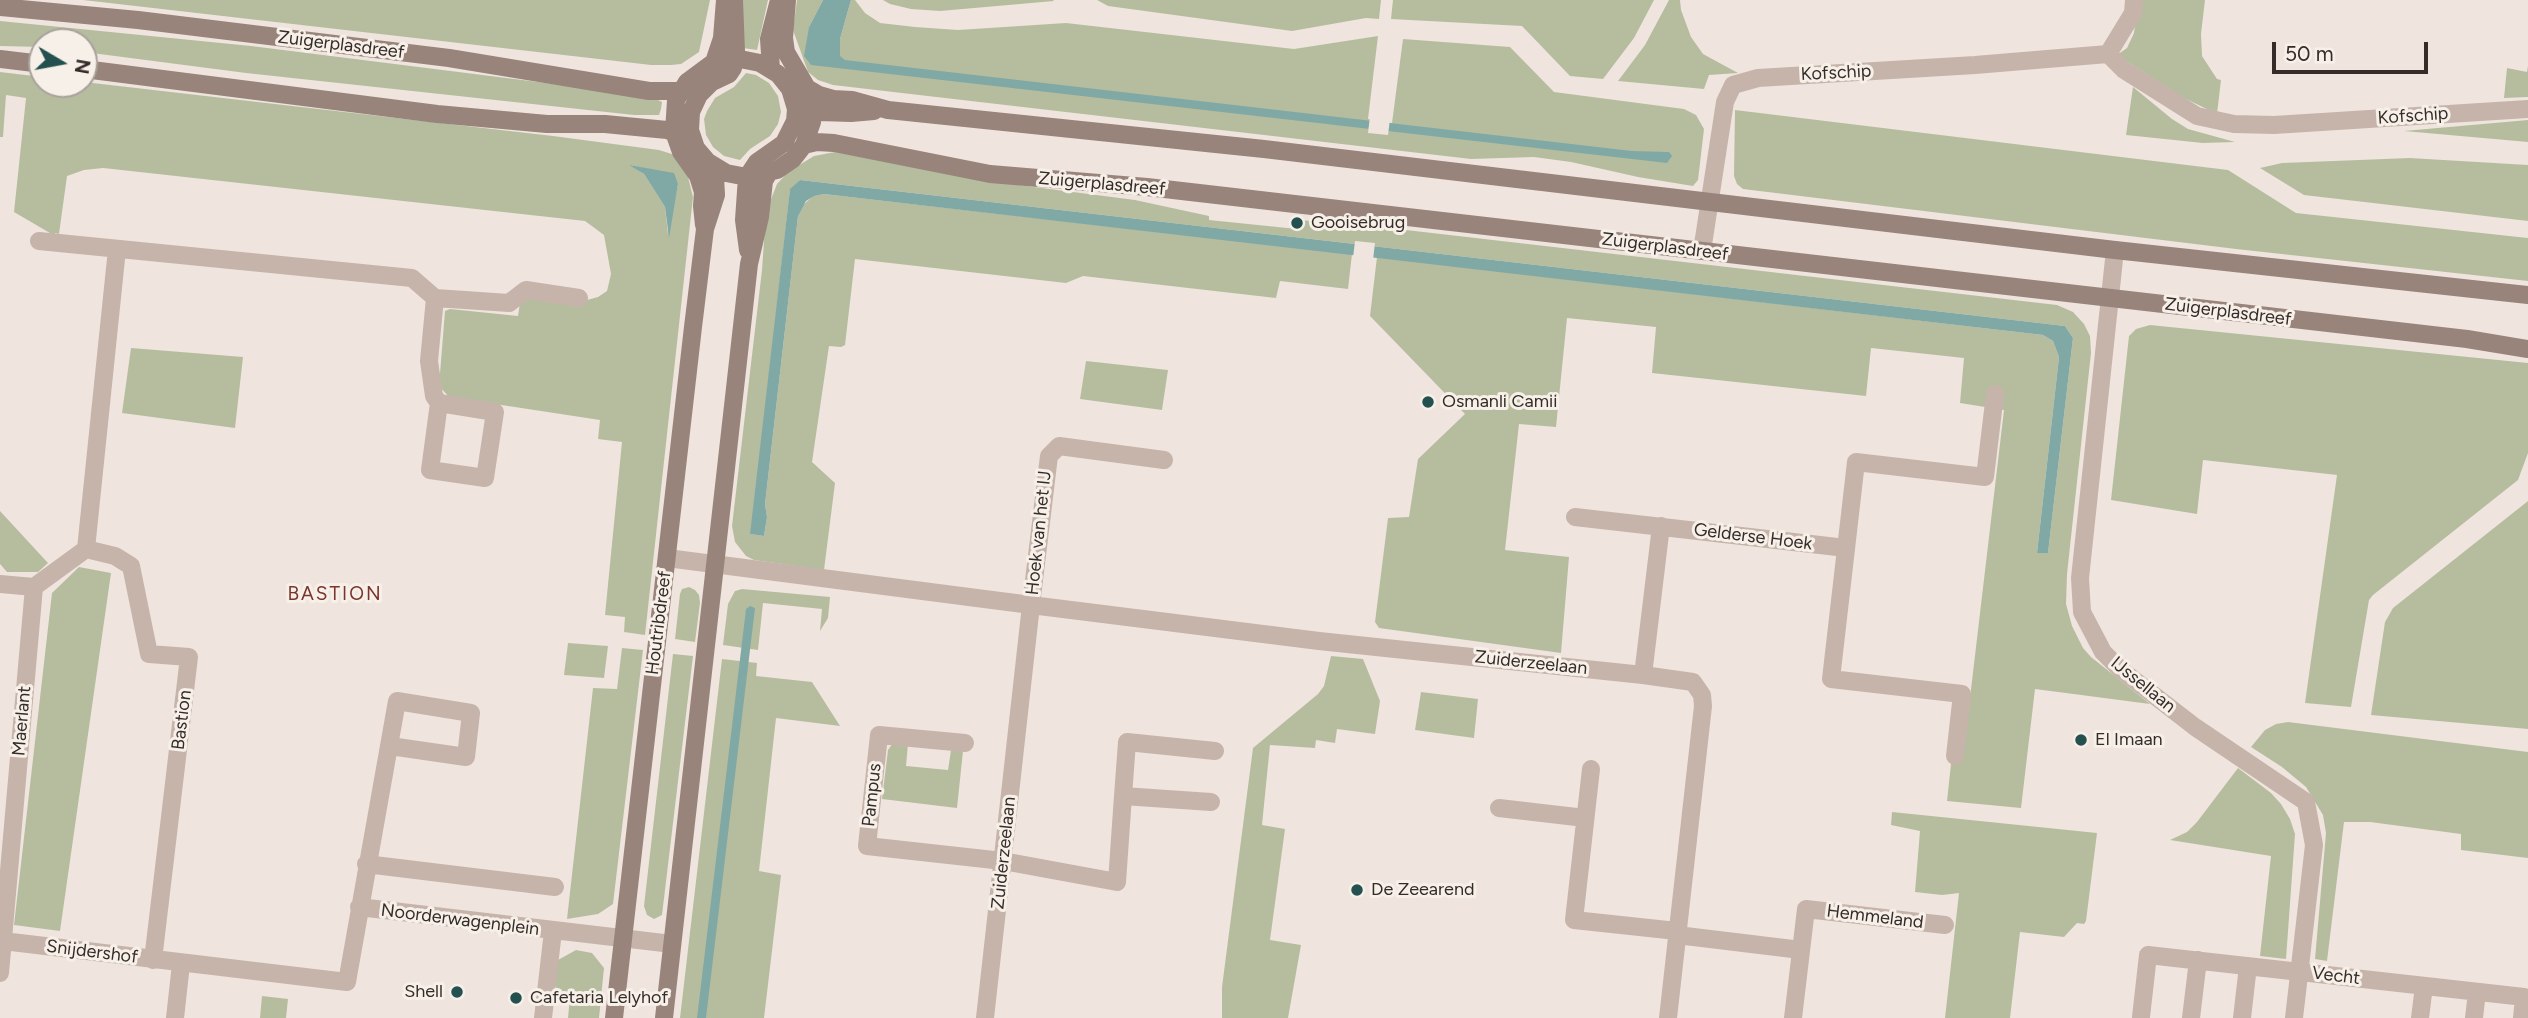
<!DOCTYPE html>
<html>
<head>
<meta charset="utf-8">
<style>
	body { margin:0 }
	#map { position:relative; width:2528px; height:1018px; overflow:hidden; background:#efe5de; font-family:Figtree,sans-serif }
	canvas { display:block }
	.north { position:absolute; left:28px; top:28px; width:70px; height:70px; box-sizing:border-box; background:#f7f0e9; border:2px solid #a9a29c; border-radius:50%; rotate:100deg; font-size:19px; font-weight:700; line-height:28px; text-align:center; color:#352c29 }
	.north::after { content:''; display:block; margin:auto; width:24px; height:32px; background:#24514f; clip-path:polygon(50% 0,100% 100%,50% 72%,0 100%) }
	.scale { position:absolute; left:2272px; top:42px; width:156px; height:32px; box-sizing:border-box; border:4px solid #352c29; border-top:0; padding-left:9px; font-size:21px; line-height:24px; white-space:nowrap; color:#352c29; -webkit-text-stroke:5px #f7f0e9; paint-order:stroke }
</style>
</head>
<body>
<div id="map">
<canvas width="2528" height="1018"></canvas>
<div class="north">N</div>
<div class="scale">50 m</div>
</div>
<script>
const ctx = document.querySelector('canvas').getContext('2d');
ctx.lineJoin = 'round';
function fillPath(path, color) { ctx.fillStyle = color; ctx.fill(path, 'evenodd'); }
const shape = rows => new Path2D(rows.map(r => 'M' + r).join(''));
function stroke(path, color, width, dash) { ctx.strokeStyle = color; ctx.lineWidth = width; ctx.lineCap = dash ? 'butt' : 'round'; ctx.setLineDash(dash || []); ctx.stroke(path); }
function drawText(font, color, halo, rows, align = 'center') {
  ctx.font = font + ' Figtree,sans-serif'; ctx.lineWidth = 6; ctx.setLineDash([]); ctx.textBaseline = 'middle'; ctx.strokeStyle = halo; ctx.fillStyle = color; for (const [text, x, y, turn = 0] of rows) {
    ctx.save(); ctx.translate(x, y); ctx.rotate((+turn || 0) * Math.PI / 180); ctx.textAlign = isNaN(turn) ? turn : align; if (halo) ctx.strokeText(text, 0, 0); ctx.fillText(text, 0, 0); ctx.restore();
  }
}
fillPath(shape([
	[83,0,710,0,699,52,681,64,671,65,651,65],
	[743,0,768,0,757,50,743,48],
	[797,0,823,0,809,27,840,56,840,39,851,0,855,0,865,13,880,23,915,27,958,30,1066,23,1294,49,1378,36,1368,119,1392,123,1403,39,1510,47,1554,92,1684,109,1696,115,1704,129,1698,180,1693,186,1638,177,1571,162,1534,157,1471,159,833,85,818,80,808,72,793,30],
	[883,0,1053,0,1054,1,940,11,911,9,890,4],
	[1097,0,1381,0,1379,19,1366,18,1292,31,1108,6],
	[1393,0,1654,0,1634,38,1603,79,1570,76,1522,26,1391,19],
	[1669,0,1680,0,1681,10,1691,37,1703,54,1738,73,1709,75,1704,89,1618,81,1645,45],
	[2138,0,2205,0,2201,34,2202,56,2217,79,2221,80,2217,114,2182,97,2117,55,2127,48,2134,33],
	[0,21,251,46,650,96,662,102,661,109,659,115,634,115,246,73,84,52,84,42,42,42,42,47,0,46],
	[2528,66,2528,97,2504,98,2507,68,2527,72],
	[0,72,42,77,42,84,84,84,84,82,553,136,659,150,675,155,687,173,693,197,645,635,624,632,625,617,605,615,622,442,598,439,600,420,449,397,439,386,445,311,450,309,518,316,521,296,576,303,598,297,607,291,611,274,604,235,585,221,103,168,84,170,67,176,59,234,55,233,55,236,14,212,26,98,6,95,3,137,0,137],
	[631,165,678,184,668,234,665,207,644,174],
	[746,73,756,75,769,83,778,96,781,112,778,124,770,136,750,149,740,160,724,156,713,147,706,135,704,119,707,111,715,98,734,87],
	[2133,87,2172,119,2188,129,2235,142,2203,143,2126,135],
	[1735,110,2228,170,2296,213,2528,238,2528,281,2236,249,1743,189,1737,184,1734,176],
	[2528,120,2528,142,2404,131],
	[835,152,1003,183,1135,200,1209,216,1209,220,1297,229,1298,220,1354,224,2057,305,2073,312,2084,324,2090,336,2091,353,2067,574,2066,604,2072,626,2083,648,2091,657,2150,704,2035,689,2021,808,1947,801,1952,755,1963,757,2004,410,1960,403,1964,358,1871,348,1866,396,1652,373,1656,327,1567,318,1556,427,1519,424,1505,550,1569,557,1561,653,1379,628,1375,622,1388,518,1409,517,1418,459,1465,414,1370,316,1377,257,2043,335,2053,341,2059,357,2037,553,2048,553,2073,338,2065,326,800,180,790,190,751,534,764,536,767,517,765,504,798,216,801,207,813,196,824,194,1352,254,1348,289,1280,281,1276,298,1083,276,1066,283,855,259,845,345,841,347,829,346,812,462,835,483,824,570,754,560,746,556,735,542,732,526,762,270,766,212,777,184,788,172,814,156],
	[2410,158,2528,165,2528,221,2304,195,2260,168,2282,163],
	[2150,325,2528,363,2528,453,2518,480,2373,595,2369,600,2351,707,2305,703,2337,475,2203,460,2197,514,2111,500,2129,336,2136,329],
	[131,348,243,357,235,428,122,413],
	[1086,361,1168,370,1162,410,1080,399],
	[2528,501,2528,729,2371,715,2385,622,2393,608],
	[0,511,48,563,38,572,7,572,0,564],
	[79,567,111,573,60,931,14,925,52,593],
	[689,587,695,590,699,595,700,603,695,642,675,639,680,594,682,589],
	[742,589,830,597,828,618,820,631,822,609,763,603,758,650,723,645,728,604,735,591],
	[568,643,608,646,604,678,564,675],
	[622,648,643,650,613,904,598,914,567,919,593,688,617,689],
	[673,654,693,656,662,915,654,919,647,915,644,906],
	[1331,656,1363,659,1380,701,1375,734,1337,729,1335,743,1316,740,1315,748,1270,745,1262,825,1285,829,1270,940,1301,945,1288,1018,1222,1018,1222,987,1253,748,1318,694,1324,686],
	[722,659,757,663,756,676,812,682,840,726,776,718,759,871,781,875,764,1018,680,1018],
	[1421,692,1478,699,1474,738,1415,730],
	[2288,722,2528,752,2528,858,2461,850,2461,834,2370,822,2344,822,2327,961,2315,959,2326,833,2323,815,2306,787,2282,767,2251,747,2265,730,2276,724],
	[893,743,908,744,906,766,948,770,951,750,963,751,957,808,882,799,888,750],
	[2238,768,2271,793,2281,804,2290,819,2295,834,2286,959,2260,956,2271,856,2170,840,2187,832,2197,822],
	[1892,812,2097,833,2086,921,2084,924,2077,923,2064,937,2020,932,2010,1018,1945,1018,1959,893,1942,895,1915,892,1920,831,1891,825],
	[576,950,592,953,604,968,599,1018,568,1018,570,997,561,995,552,981,558,960],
	[262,996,288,999,286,1018,260,1018]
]), '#b6bd9f');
fillPath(shape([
	[823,0,851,0,840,39,840,56,845,60,1632,151,1669,152,1672,156,1667,163,811,65,804,56,809,27],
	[629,165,674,173,678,184,669,238,665,207,644,174],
	[800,180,2065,326,2073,338,2048,553,2037,553,2059,357,2053,341,2043,335,824,194,814,196,806,201,798,216,765,504,767,517,764,536,750,534,790,189],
	[750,606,755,608,706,1018,697,1018,746,609]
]), '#80a9a6');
fillPath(shape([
	[1370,116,1390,119,1388,135,1368,133],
	[1355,241,1375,243,1373,260,1353,258]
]), '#efe5de');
stroke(shape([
	[2108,54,2133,13,2134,0],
	[39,241,412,278,435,298,509,303,526,290,579,298],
	[1702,251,1725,102,1733,85,1758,78,1975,65,2108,54,2124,70,2197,116,2234,124,2274,125,2528,109],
	[435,298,429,361,434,396,439,403,495,412,485,478,430,470,439,403],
	[1164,460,1059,446,1049,456,1031,605,1319,641,1643,675,1693,682,1702,695,1703,706,1668,1018],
	[1575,517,1846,548],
	[86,549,115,556,131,566,149,654,189,657,153,960],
	[667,558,1031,605,985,1018],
	[0,584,34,587,0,973],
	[34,587,86,549,117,249],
	[1643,675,1661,526],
	[965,743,879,735,867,846,1003,861,1117,882,1123,796],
	[1955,756,1962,694,1831,679,1856,462,1985,477,1995,394],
	[1591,769,1574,920,1677,931],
	[1211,802,1123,796,1127,742,1215,751],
	[1499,808,1585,818],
	[366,864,555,887],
	[359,907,672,944],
	[1677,935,1801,950],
	[3,941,347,982,397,701,471,713,466,757,390,746],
	[2141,1017,2148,955,2524,997,2522,1018],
	[175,1018,181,964],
	[543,1018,553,931],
	[1793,1018,1806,909,1945,925],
	[2191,1018,2198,960],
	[2242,1018,2248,966],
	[2420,1018,2424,986],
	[2474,1018,2477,992]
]), '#c6b4ab', 18);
stroke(shape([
	[2115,250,2080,578,2082,612,2103,652,2120,669,2195,727,2306,802,2314,845,2294,1018]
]), '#c6b4ab', 18);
stroke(shape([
	[734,0,736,51,733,68,729,74,712,82,699,95,691,112,690,130,696,148,708,162,726,173,747,177,777,170,793,159,804,145,812,122,811,99,807,88,786,52,784,38,787,0],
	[0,7,138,20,449,58,649,91,681,91],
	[0,59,42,64],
	[714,62,722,38,725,0],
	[84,69,437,114,547,124,605,124,667,130,692,139],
	[771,69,769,39,779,0],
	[807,88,819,95,833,99,852,100,888,110,1264,149,2115,250,2528,295],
	[802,106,819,112,851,113,874,111],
	[804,145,817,142,834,143,990,174,1147,187,2467,339,2528,349],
	[704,225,702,206,703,192,698,176,681,152,674,132,676,100,687,82,714,62,735,58,760,63,778,74,790,89,796,109,795,121,784,143,757,162,747,177,744,220,748,250],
	[614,1018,693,327,705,229,716,195,715,176,708,162],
	[664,1018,749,264,760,217,764,181,768,174]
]), '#99847c', 18);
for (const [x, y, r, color] of [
	[1297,223,7,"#24514f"],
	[1428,402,7,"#24514f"],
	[2081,740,7,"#24514f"],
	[1357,890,7,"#24514f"],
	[457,992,7,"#24514f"],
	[516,998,7,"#24514f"]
]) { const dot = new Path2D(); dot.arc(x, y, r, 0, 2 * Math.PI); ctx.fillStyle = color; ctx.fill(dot); stroke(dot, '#f7f0e9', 2.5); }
drawText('18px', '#352c29', '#f7f0e9', [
	["Zuigerplasdreef",341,45,7],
	["Kofschip",1836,73,-3],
	["Kofschip",2413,116,-4],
	["Zuigerplasdreef",1102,184,5],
	["Zuigerplasdreef",1665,247,7],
	["Zuigerplasdreef",2228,312,7],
	["Hoek van het IJ",1039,533,-84],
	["Gelderse Hoek",1753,537,7],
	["Houtribdreef",659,623,-83],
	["Zuiderzeelaan",1531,663,6],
	["IJssellaan",2143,685,39],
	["Bastion",182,720,-83],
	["Maerlant",22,721,-85],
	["Pampus",872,795,-84],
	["Zuiderzeelaan",1004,853,-84],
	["Hemmeland",1875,917,7],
	["Noorderwagenplein",460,920,7],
	["Snijdershof",92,952,7],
	["Vecht",2336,976,7]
]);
drawText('18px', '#352c29', '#f7f0e9', [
	["Gooisebrug",1311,223],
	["Osmanli Camii",1442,402],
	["El Imaan",2095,740],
	["De Zeearend",1371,890],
	["Shell",443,992,"right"],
	["Cafetaria Lelyhof",530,998]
], 'left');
ctx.letterSpacing = '2px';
drawText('19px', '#7a362c', '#f7f0e9', [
	["BASTION",335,594]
]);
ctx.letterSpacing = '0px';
</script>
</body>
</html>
